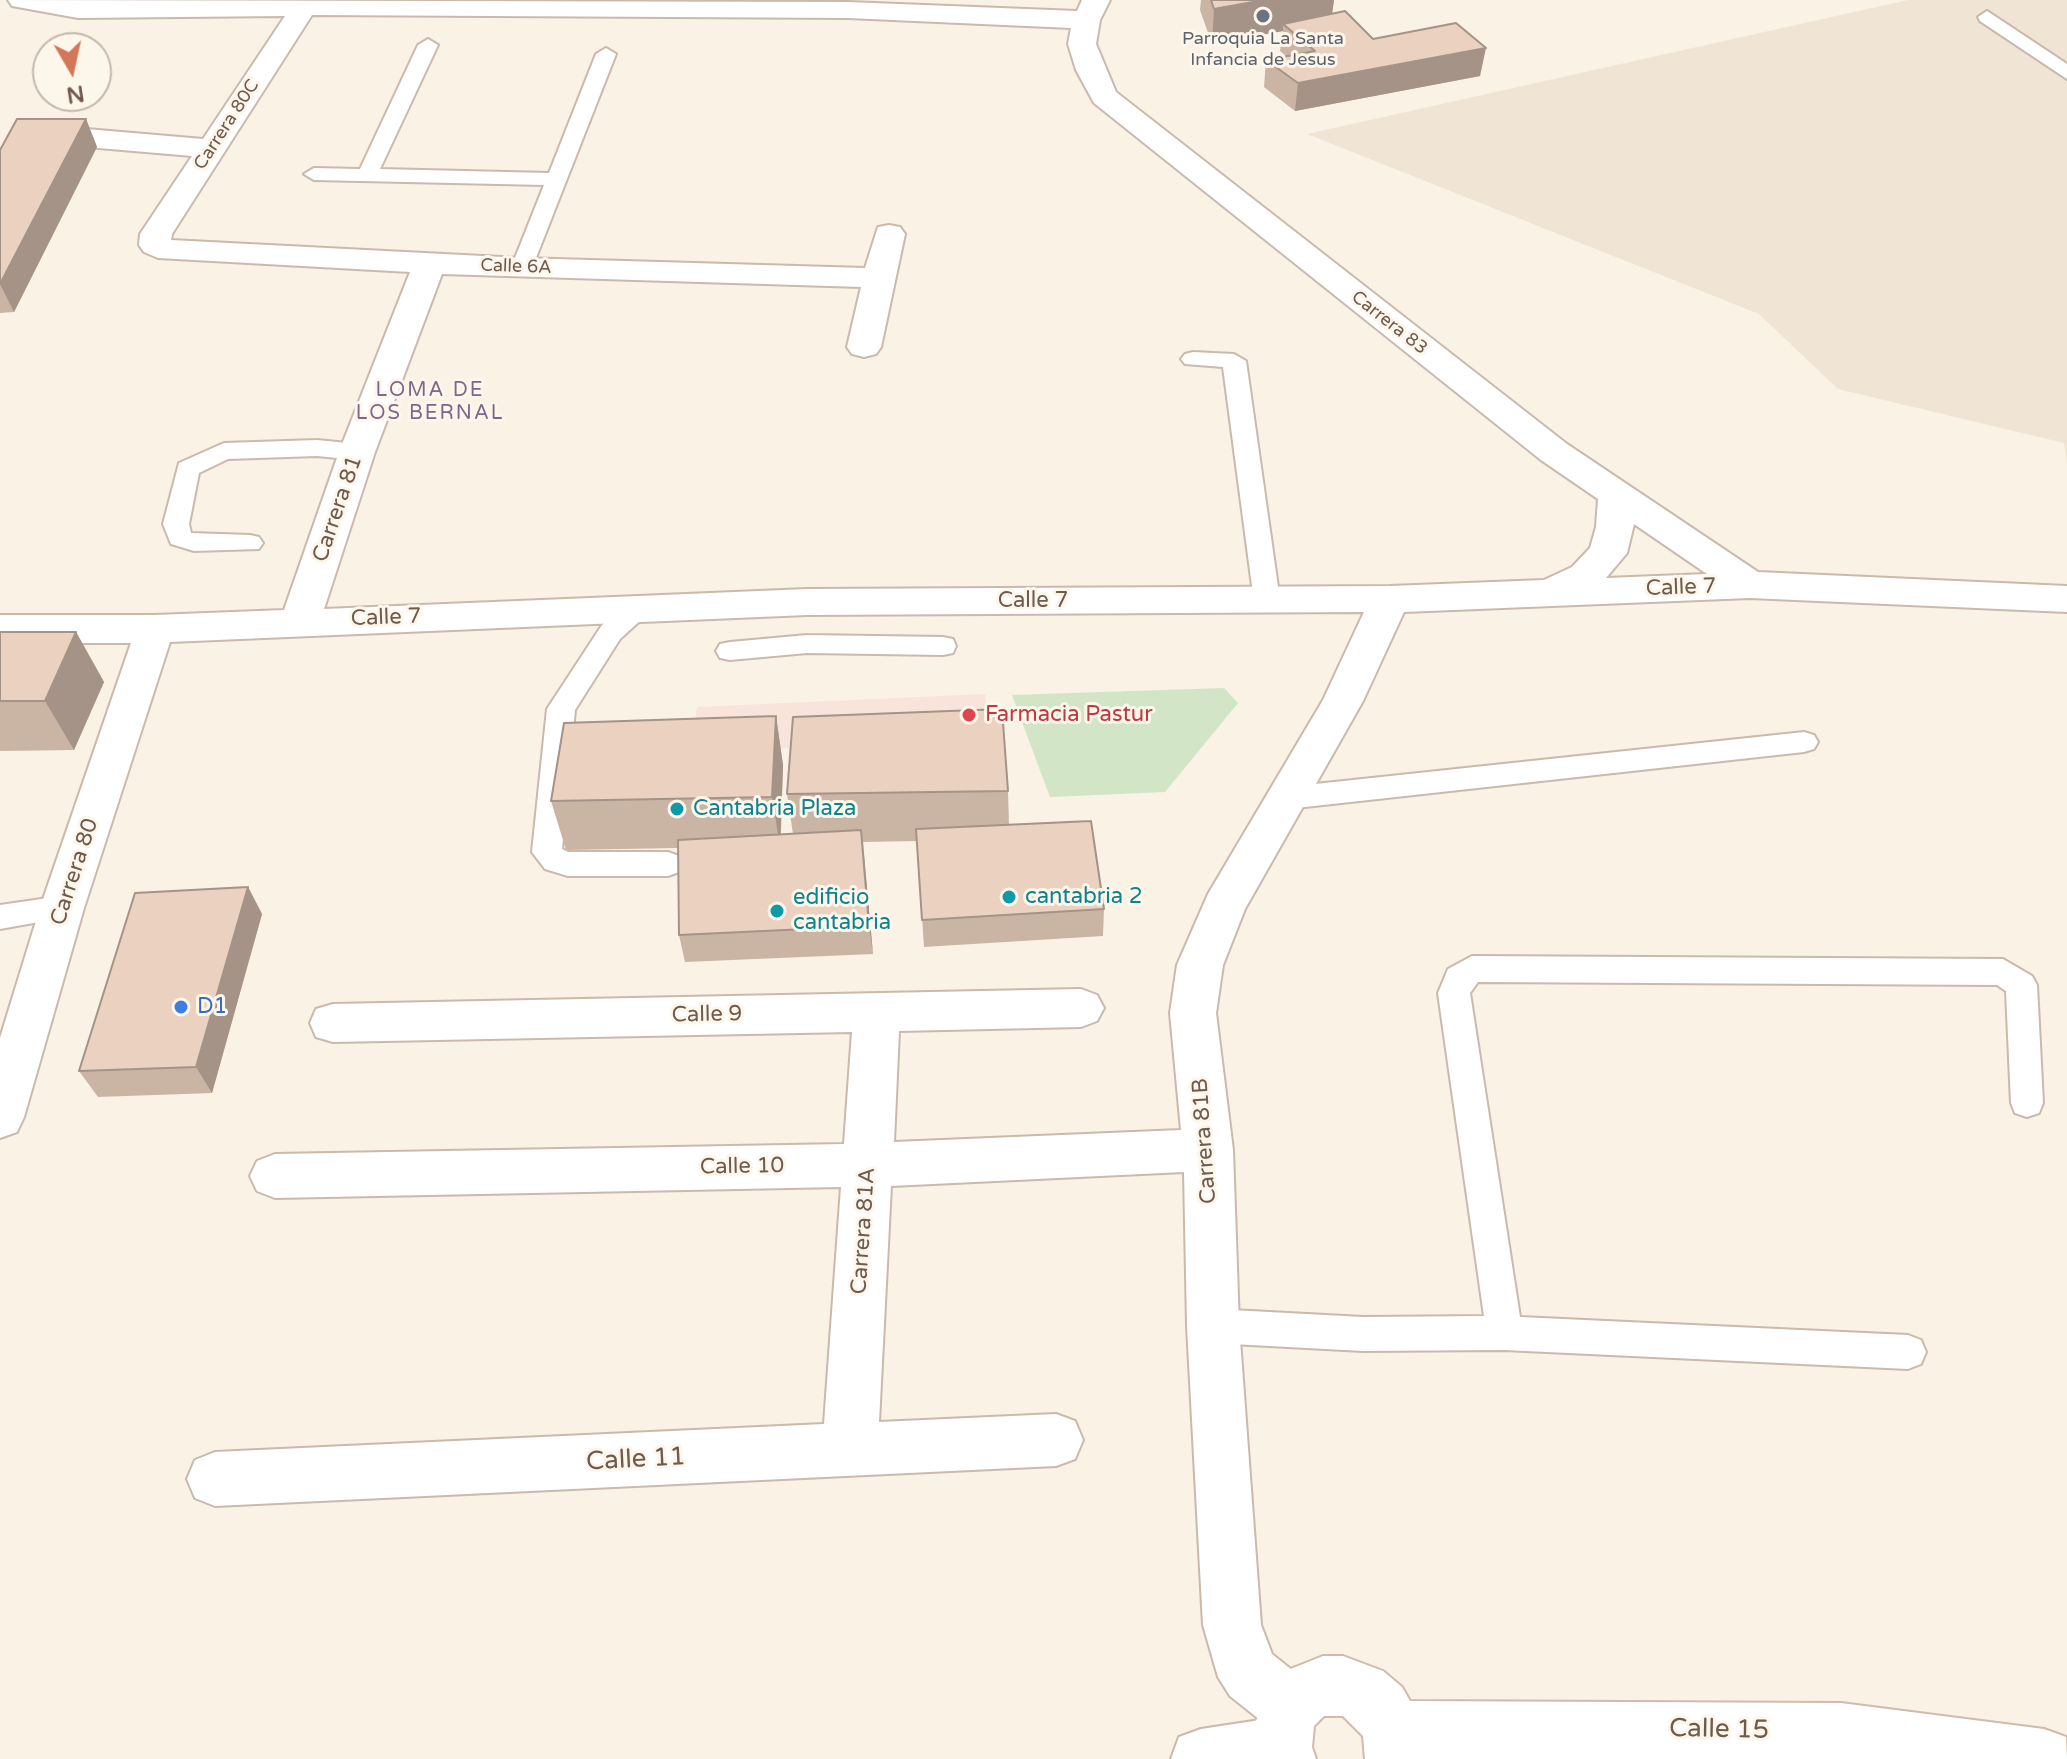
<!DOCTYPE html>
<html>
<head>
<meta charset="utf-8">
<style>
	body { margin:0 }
	#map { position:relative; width:2067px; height:1759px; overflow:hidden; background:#f9f2e5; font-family:"Varela Round",sans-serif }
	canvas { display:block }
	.north { position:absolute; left:32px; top:32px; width:80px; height:80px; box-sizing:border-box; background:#fdf6eb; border:2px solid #c4b8ac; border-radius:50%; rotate:171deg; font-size:22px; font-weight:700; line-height:32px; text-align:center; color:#6f5a4e }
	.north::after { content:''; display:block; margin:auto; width:28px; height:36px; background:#d57659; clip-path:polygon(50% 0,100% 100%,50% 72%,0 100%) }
</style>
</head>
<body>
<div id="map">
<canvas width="2067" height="1759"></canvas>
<div class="north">N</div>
</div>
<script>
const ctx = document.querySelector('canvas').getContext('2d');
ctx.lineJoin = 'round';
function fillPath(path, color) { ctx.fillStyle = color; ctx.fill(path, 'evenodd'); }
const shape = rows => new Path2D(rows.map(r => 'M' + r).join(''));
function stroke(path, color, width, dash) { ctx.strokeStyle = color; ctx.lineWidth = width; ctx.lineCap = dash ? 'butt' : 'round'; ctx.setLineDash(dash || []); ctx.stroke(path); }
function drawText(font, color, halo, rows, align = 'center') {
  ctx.font = font + ' "Varela Round",sans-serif'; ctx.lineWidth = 6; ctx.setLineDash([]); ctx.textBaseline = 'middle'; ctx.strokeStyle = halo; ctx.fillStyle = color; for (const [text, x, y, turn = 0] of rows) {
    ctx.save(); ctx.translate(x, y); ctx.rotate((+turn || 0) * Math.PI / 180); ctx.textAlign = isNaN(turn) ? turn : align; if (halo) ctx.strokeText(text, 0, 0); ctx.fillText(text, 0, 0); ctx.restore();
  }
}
fillPath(shape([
	[1908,0,2067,0,2067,464,2064,443,1838,389,1759,314,1307,134]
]), '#f0e4d5');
fillPath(shape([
	[985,694,992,742,691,751,697,707]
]), '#f8e4da');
fillPath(shape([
	[1224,688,1238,703,1165,792,1050,797,1012,695]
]), '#d2e5c6');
const lane = shape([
	[1987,11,2067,64,2067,79,1980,21,1978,17,1987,11],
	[428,39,438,45,380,169,549,173,596,54,606,48,616,54,530,273,514,273,511,268,544,185,314,180,304,174,314,168,360,169,418,45,428,39],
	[1193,352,1234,354,1246,361,1280,601,1276,607,1258,607,1254,601,1223,367,1185,364,1181,359,1185,354,1193,352],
	[317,440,357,444,369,452,357,460,317,456,228,459,199,473,189,524,191,533,250,535,259,537,263,543,259,549,194,551,171,544,163,524,179,463,224,443,317,440],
	[640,600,649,603,653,609,620,639,575,710,562,849,568,852,668,852,679,856,683,864,679,872,668,876,568,876,545,869,532,852,547,709,602,625,631,603,640,600],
	[807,635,943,637,953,639,956,646,953,653,943,655,807,653,730,660,720,658,716,651,720,644,730,642,807,635],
	[1804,732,1814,735,1818,742,1814,749,1804,752,1287,809,1277,806,1273,798,1277,790,1287,787,1804,732],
	[62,896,73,900,77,908,73,916,0,929,0,905,62,896],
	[1472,956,2003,959,2032,976,2037,985,2043,1103,2039,1113,2027,1117,2015,1113,2011,1103,2006,991,1997,985,1478,982,1470,993,1520,1317,1908,1335,1921,1340,1926,1352,1921,1364,1908,1369,1504,1350,1363,1351,1213,1343,1200,1338,1195,1326,1200,1314,1213,1309,1363,1317,1484,1316,1438,993,1448,969,1472,956]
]);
const street = shape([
	[8,0,848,2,1077,11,1082,0,1110,0,1100,20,1096,44,1116,92,1567,444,1758,572,2067,586,2067,612,1750,598,1404,612,1363,701,1245,909,1223,965,1216,1013,1233,1150,1239,1326,1261,1625,1272,1654,1312,1686,1321,1707,1312,1728,1306,1731,1312,1747,1307,1759,1171,1759,1179,1737,1201,1729,1260,1720,1230,1696,1218,1677,1203,1625,1187,1326,1184,1172,891,1186,879,1422,1056,1414,1075,1421,1083,1440,1075,1459,1056,1466,215,1506,195,1498,187,1479,195,1460,215,1452,824,1424,841,1187,275,1198,257,1191,250,1176,257,1161,275,1154,844,1144,852,1032,333,1042,316,1037,310,1023,316,1009,333,1004,1081,989,1097,995,1104,1008,1097,1021,1081,1027,899,1031,894,1142,1181,1130,1170,1013,1177,965,1208,894,1323,700,1364,612,807,615,170,642,84,908,24,1117,17,1132,0,1138,0,1038,40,908,131,643,0,643,0,615,155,615,284,610,339,452,410,272,158,258,144,252,139,245,140,234,192,156,40,143,29,140,25,134,29,128,40,125,203,139,285,16,78,18,12,6,8,0],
	[312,15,848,18,1071,28,1068,44,1076,70,1094,103,1541,460,1598,499,1596,527,1590,548,1572,567,1544,580,1390,586,807,589,324,609,375,452,442,274,861,287,847,347,852,354,864,357,876,354,881,347,905,234,900,227,889,225,878,227,865,268,522,258,171,240,172,234,312,15],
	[1634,524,1707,574,1606,578,1627,553,1634,524]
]);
const secondary = shape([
	[1323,1656,1343,1656,1383,1671,1402,1687,1410,1701,1841,1703,2044,1729,2066,1737,2067,1759,1365,1759,1363,1736,1343,1716,1324,1716,1314,1726,1312,1747,1316,1759,1256,1759,1252,1747,1254,1726,1270,1686,1283,1672,1323,1656]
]);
stroke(lane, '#c9baad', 4);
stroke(street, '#c9baad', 4);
stroke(secondary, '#cebcae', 4);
fillPath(lane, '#fff');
fillPath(street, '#fff');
fillPath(secondary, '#fff');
fillPath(shape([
	[1201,0,1334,0,1332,13,1373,39,1480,76,1295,111,1264,87,1266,60,1286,56,1280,51,1283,31,1212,44,1200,10],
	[86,119,97,147,14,312,0,313,0,150],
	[0,632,76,632,104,682,74,750,0,751],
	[776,716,783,765,781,834,793,834,787,794,1008,791,1009,825,1104,909,1103,936,924,947,917,841,863,842,873,954,685,962,679,935,678,848,566,850,551,801],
	[248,887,262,914,212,1093,98,1097,79,1071]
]), '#cab5a5');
fillPath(shape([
	[1264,0,1334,0,1331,22,1283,24,1283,31,1212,44,1214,9],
	[1486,48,1480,76,1295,111,1298,83],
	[86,119,97,147,14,312,0,284],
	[76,632,104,682,74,750,45,701],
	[776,716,783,765,780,846,772,797],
	[861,830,864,858,873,954,869,926],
	[248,887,262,914,212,1093,196,1067]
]), '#a49386');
const building = shape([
	[1211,0,1264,0,1214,9,1211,0],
	[1345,11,1373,39,1456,23,1486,48,1298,83,1266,60,1315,51,1283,24,1345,11],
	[17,119,86,119,0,284,0,150,17,119],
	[0,632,76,632,45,701,0,701,0,632],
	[1002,709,1008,791,787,794,793,717,1002,709],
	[776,716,772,797,551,801,564,723,776,716],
	[1091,821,1104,909,922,920,916,829,1091,821],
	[861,830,869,926,679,935,678,840,861,830],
	[248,887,196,1067,79,1071,135,893,248,887]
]);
fillPath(building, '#ebd2c0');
stroke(building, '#a49386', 2);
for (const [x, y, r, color] of [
	[1263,16,8,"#6b7280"],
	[969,715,8,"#e0444e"],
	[677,809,8,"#0f9aa8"],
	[1009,897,8,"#0f9aa8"],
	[777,911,8,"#0f9aa8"],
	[181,1007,8,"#3f7fe0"]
]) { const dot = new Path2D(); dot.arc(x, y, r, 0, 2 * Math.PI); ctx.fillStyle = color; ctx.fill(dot); stroke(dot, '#fdf6eb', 3); }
drawText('18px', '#5b616d', '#fdf6eb', [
	["Parroquia La Santa",1263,39],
	["Infancia de Jesus",1263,60]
]);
drawText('18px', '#6f5a4e', '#fdf6eb', [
	["Carrera 80C",227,125,-57],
	["Calle 6A",516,267,2],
	["Carrera 83",1389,323,38]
]);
ctx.letterSpacing = '2px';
drawText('20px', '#7f668c', '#fdf6eb', [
	["LOMA DE",430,391],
	["LOS BERNAL",430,414]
]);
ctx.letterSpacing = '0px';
drawText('22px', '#6f5a4e', '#fdf6eb', [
	["Carrera 81",338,509,-71],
	["Calle 7",1681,588,-2],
	["Calle 7",1033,601],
	["Calle 7",386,618,-2],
	["Carrera 80",75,872,-72],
	["Calle 9",707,1015,-1],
	["Carrera 81B",1205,1141,-94],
	["Calle 10",742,1167,-1],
	["Carrera 81A",864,1231,-86]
]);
drawText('22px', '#be3a42', '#fdf6eb', [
	["Farmacia Pastur",985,715]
], 'left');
drawText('22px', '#0d838f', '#fdf6eb', [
	["Cantabria Plaza",693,809],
	["cantabria 2",1025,897],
	["edificio",793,898],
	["cantabria",793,923]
], 'left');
drawText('22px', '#366cbe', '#fdf6eb', [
	["D1",197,1007]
], 'left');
drawText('26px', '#6f5a4e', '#fdf6eb', [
	["Calle 11",636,1460,-3],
	["Calle 15",1719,1730,1]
]);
</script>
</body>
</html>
